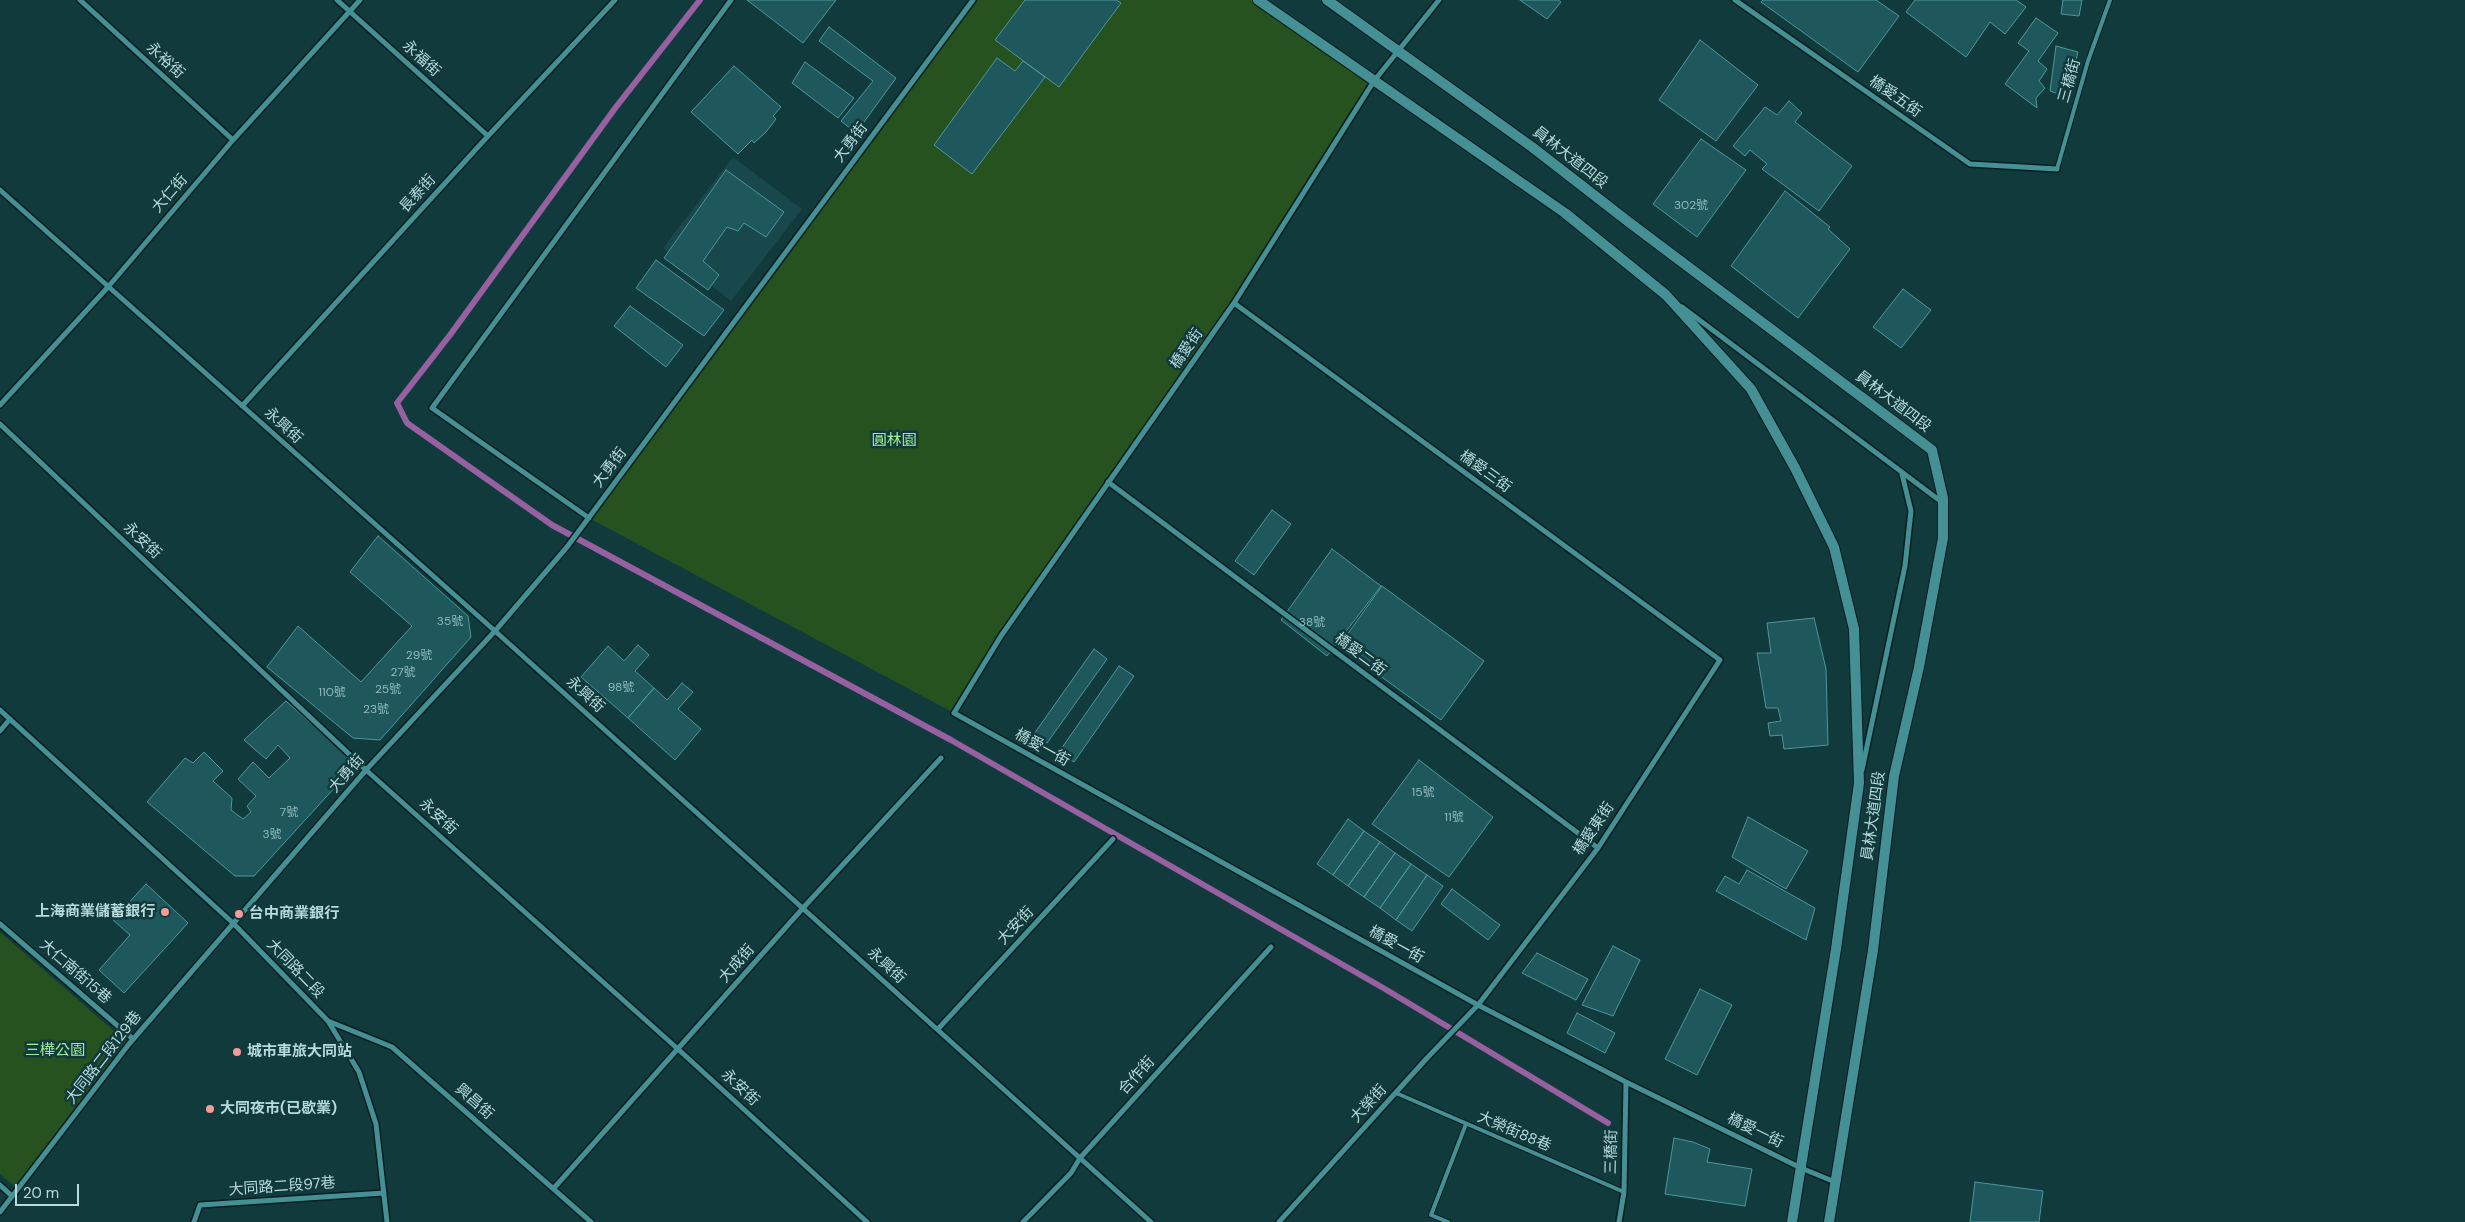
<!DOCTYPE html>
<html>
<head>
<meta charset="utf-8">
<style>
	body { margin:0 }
	#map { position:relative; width:2465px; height:1222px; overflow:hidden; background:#113a3c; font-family:"DM Sans",sans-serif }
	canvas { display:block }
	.scale { position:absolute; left:15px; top:1184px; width:64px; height:22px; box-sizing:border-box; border:2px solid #b7dadc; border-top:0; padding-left:6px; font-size:15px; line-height:18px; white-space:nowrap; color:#b7dadc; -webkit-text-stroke:4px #113a3c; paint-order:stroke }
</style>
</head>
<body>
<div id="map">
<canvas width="2465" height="1222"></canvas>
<div class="scale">20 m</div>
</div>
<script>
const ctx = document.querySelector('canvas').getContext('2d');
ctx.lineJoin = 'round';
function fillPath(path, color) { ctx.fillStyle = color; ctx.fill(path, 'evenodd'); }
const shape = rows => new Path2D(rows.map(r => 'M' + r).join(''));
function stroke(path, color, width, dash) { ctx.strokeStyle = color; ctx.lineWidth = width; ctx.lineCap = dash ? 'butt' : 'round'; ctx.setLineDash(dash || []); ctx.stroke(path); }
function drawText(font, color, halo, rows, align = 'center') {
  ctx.font = font + ' "DM Sans","Noto Sans TC",sans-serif'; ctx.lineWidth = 5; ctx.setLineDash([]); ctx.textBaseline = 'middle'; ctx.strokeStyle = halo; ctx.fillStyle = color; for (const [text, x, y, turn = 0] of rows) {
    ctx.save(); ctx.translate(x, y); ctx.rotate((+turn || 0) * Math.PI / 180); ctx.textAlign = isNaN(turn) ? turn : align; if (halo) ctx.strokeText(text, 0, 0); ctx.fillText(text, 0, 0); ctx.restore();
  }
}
fillPath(shape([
	[733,157,802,209,731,301,663,248]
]), '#18484b');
fillPath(shape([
	[973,0,1257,0,1374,81,1234,303,1001,636,954,713,589,518],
	[0,932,129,1044,18,1189,0,1174]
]), '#26521f');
stroke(shape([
	[700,0,616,107,450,335,397,403,407,423,552,525,951,740,1385,989,1608,1123]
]), '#9760a1', 6);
const building = shape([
	[747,0,836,0,803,43,747,0],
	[1025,0,1116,0,1121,3,1059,87,995,40,1025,0],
	[1520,0,1558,0,1561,2,1547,19,1520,0],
	[1763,0,1876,0,1899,16,1858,72,1761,2,1763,0],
	[1915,0,2016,0,2026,7,2005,34,1990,22,1966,57,1906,12,1915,0],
	[2063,0,2082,0,2079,16,2061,14,2063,0],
	[2036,18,2058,33,2038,61,2047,69,2039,81,2045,88,2036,98,2037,108,2005,84,2029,51,2018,43,2036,18],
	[829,27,896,78,856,133,841,121,873,81,819,41,829,27],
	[1700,40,1758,85,1716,141,1659,100,1700,40],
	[2056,46,2078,52,2067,97,2050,91,2056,46],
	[997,58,1015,71,1023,61,1045,77,972,174,934,145,997,58],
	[805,62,854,98,838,118,792,83,805,62],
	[734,66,781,107,773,116,776,119,766,132,754,143,752,140,738,154,691,112,734,66],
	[1789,101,1802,113,1795,122,1852,166,1819,211,1762,169,1767,164,1750,150,1745,156,1733,146,1765,107,1777,115,1789,101],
	[1701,139,1746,170,1697,237,1653,204,1701,139],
	[726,170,784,212,766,237,744,223,738,231,727,227,703,261,719,275,708,290,664,258,726,170],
	[1785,191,1830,227,1828,229,1850,249,1798,318,1731,266,1785,191],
	[656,260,724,310,704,336,636,288,656,260],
	[1903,289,1931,310,1901,348,1873,327,1903,289],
	[630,306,683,345,666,367,614,326,630,306],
	[1272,510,1291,524,1254,575,1235,561,1272,510],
	[378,536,468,616,471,637,380,740,353,738,267,667,298,626,361,682,412,626,350,572,378,536],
	[1332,549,1381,586,1327,656,1281,620,1332,549],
	[1382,586,1484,661,1441,720,1339,646,1382,586],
	[1814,618,1826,669,1828,745,1784,749,1782,735,1770,736,1768,723,1781,721,1778,708,1766,708,1757,653,1771,653,1767,623,1814,618],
	[638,645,649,655,635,671,654,688,628,718,581,677,608,646,624,661,638,645],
	[1094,649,1107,659,1047,743,1034,734,1094,649],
	[1119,666,1134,676,1074,762,1059,752,1119,666],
	[682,683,693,692,678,709,701,729,675,760,628,718,654,688,667,700,682,683],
	[286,701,347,755,348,773,254,876,235,876,147,802,185,758,193,763,204,752,223,771,213,781,232,798,231,810,243,819,251,812,247,806,256,796,238,779,253,762,269,778,290,758,278,745,266,759,244,740,286,701],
	[1419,760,1493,817,1449,877,1372,824,1419,760],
	[1748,817,1808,851,1786,889,1732,857,1748,817],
	[1348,819,1364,831,1333,875,1317,864,1348,819],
	[1364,831,1380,842,1348,886,1333,875,1364,831],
	[1380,842,1395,853,1364,897,1348,886,1380,842],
	[1395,853,1411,864,1380,908,1364,897,1395,853],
	[1411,864,1427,875,1396,920,1380,908,1411,864],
	[1747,870,1815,908,1806,940,1716,891,1725,876,1739,884,1747,870],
	[1427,875,1443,886,1412,931,1396,920,1427,875],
	[146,884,188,923,124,993,99,970,130,935,113,920,146,884],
	[1452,889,1500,925,1488,940,1441,904,1452,889],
	[1613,946,1640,960,1613,1016,1582,1005,1613,946],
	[1537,953,1588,979,1576,1000,1522,973,1537,953],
	[1700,989,1732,1005,1697,1075,1665,1059,1700,989],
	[1577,1013,1615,1033,1605,1053,1567,1033,1577,1013],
	[1674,1138,1693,1142,1710,1149,1707,1162,1752,1169,1745,1206,1665,1194,1674,1138],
	[1975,1182,2043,1191,2039,1222,1970,1222,1975,1182]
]);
fillPath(building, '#1e585c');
stroke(building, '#4c979c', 1);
const service = shape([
	[2057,169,2088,61,2110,0],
	[1396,1093,1624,1192],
	[1448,1222,1431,1215,1466,1124]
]);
const minor = shape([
	[80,0,233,140],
	[337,0,488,136],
	[1439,0,1374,81,1234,303,1001,636,954,713,1478,1005,1626,1082,1801,1168,1835,1182],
	[1735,0,1970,164,2057,169],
	[0,190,495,631,1151,1222],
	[1234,303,1720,660,1598,848,1478,1005,1427,1058,1279,1222],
	[1682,307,1943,503],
	[0,405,108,287,233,140,360,0],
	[242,406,488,136,615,0],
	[0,424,366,770,679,1050,867,1222],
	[1108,482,1598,848],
	[589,518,432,408,731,0],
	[0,710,233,923,328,1021,359,1072,376,1124,387,1222],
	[0,731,10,719],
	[1862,770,1905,566,1911,511,1902,474],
	[0,924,133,1039],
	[328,1021,392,1047,591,1222],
	[938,1029,1113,839],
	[0,1185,12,1196],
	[554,1188,803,908,941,758],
	[0,1212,129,1044,366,770,495,631,567,547,973,0],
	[194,1222,200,1205,384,1193],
	[1023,1222,1071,1173,1080,1158,1271,947],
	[1619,1222,1624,1192,1626,1082]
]);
const secondary = shape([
	[1258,0,1565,213,1666,295,1751,389,1795,468,1834,547,1854,629,1859,783,1836,949,1792,1222],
	[1327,0,1532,147,1630,223,1932,450,1943,498,1943,538,1919,667,1894,776,1873,950,1829,1222]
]);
stroke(service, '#071f20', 6);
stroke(minor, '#071f20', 8);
stroke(secondary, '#071f20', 12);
stroke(service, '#459095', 4);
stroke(minor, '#459095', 5);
stroke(secondary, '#459095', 10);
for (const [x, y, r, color] of [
	[165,912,5,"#f59b99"],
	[239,914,5,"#f59b99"],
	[237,1052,5,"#f59b99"],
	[210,1109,5,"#f59b99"]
]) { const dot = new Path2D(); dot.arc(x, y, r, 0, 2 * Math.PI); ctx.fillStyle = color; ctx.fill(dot); stroke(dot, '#113a3c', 2); }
drawText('12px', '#91babc', null, [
	["302號",1691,206],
	["35號",450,622],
	["38號",1312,623],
	["29號",419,656],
	["27號",403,673],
	["98號",621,688],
	["25號",388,690],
	["110號",332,693],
	["23號",376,710],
	["15號",1423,793],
	["7號",289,813],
	["11號",1454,818],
	["3號",272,835]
]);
drawText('15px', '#b7dadc', '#113a3c', [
	["永福街",421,59,42],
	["永裕街",165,61,42],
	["三橋街",2070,81,-74],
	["橋愛五街",1895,97,35],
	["大勇街",851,143,-53],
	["員林大道四段",1570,158,38],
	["大仁街",170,194,-49],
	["長泰街",418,194,-48],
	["橋愛街",1187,349,-55],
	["員林大道四段",1893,402,37],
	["永興街",283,426,42],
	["大勇街",610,468,-53],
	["橋愛三街",1485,472,36],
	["永安街",142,541,43],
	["橋愛二街",1360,655,37],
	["永興街",585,695,42],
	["橋愛一街",1042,748,29],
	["大勇街",347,774,-49],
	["員林大道四段",1874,816,-82],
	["永安街",438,817,42],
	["橋愛東街",1594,829,-56],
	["大安街",1016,926,-47],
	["橋愛一街",1396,945,29],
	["大成街",737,964,-49],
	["永興街",886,966,42],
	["大同路二段",295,969,46],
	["大仁南街15巷",75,972,41],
	["大同路二段129巷",104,1058,-52],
	["合作街",1137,1076,-48],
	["永安街",740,1088,43],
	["興昌街",474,1102,41],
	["大榮街",1369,1104,-48],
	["橋愛一街",1755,1131,26],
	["大榮街88巷",1514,1132,23],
	["三橋街",1612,1152,-89],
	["大同路二段97巷",282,1187,-4]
]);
drawText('15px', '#a0ee93', '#113a3c', [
	["圓林園",894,441],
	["三樺公園",55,1051]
]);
drawText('bold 15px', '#b7dadc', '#113a3c', [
	["上海商業儲蓄銀行",155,912,"right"],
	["台中商業銀行",249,914],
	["城市車旅大同站",247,1052],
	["大同夜市(已歇業)",220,1109]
], 'left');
</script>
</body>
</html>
